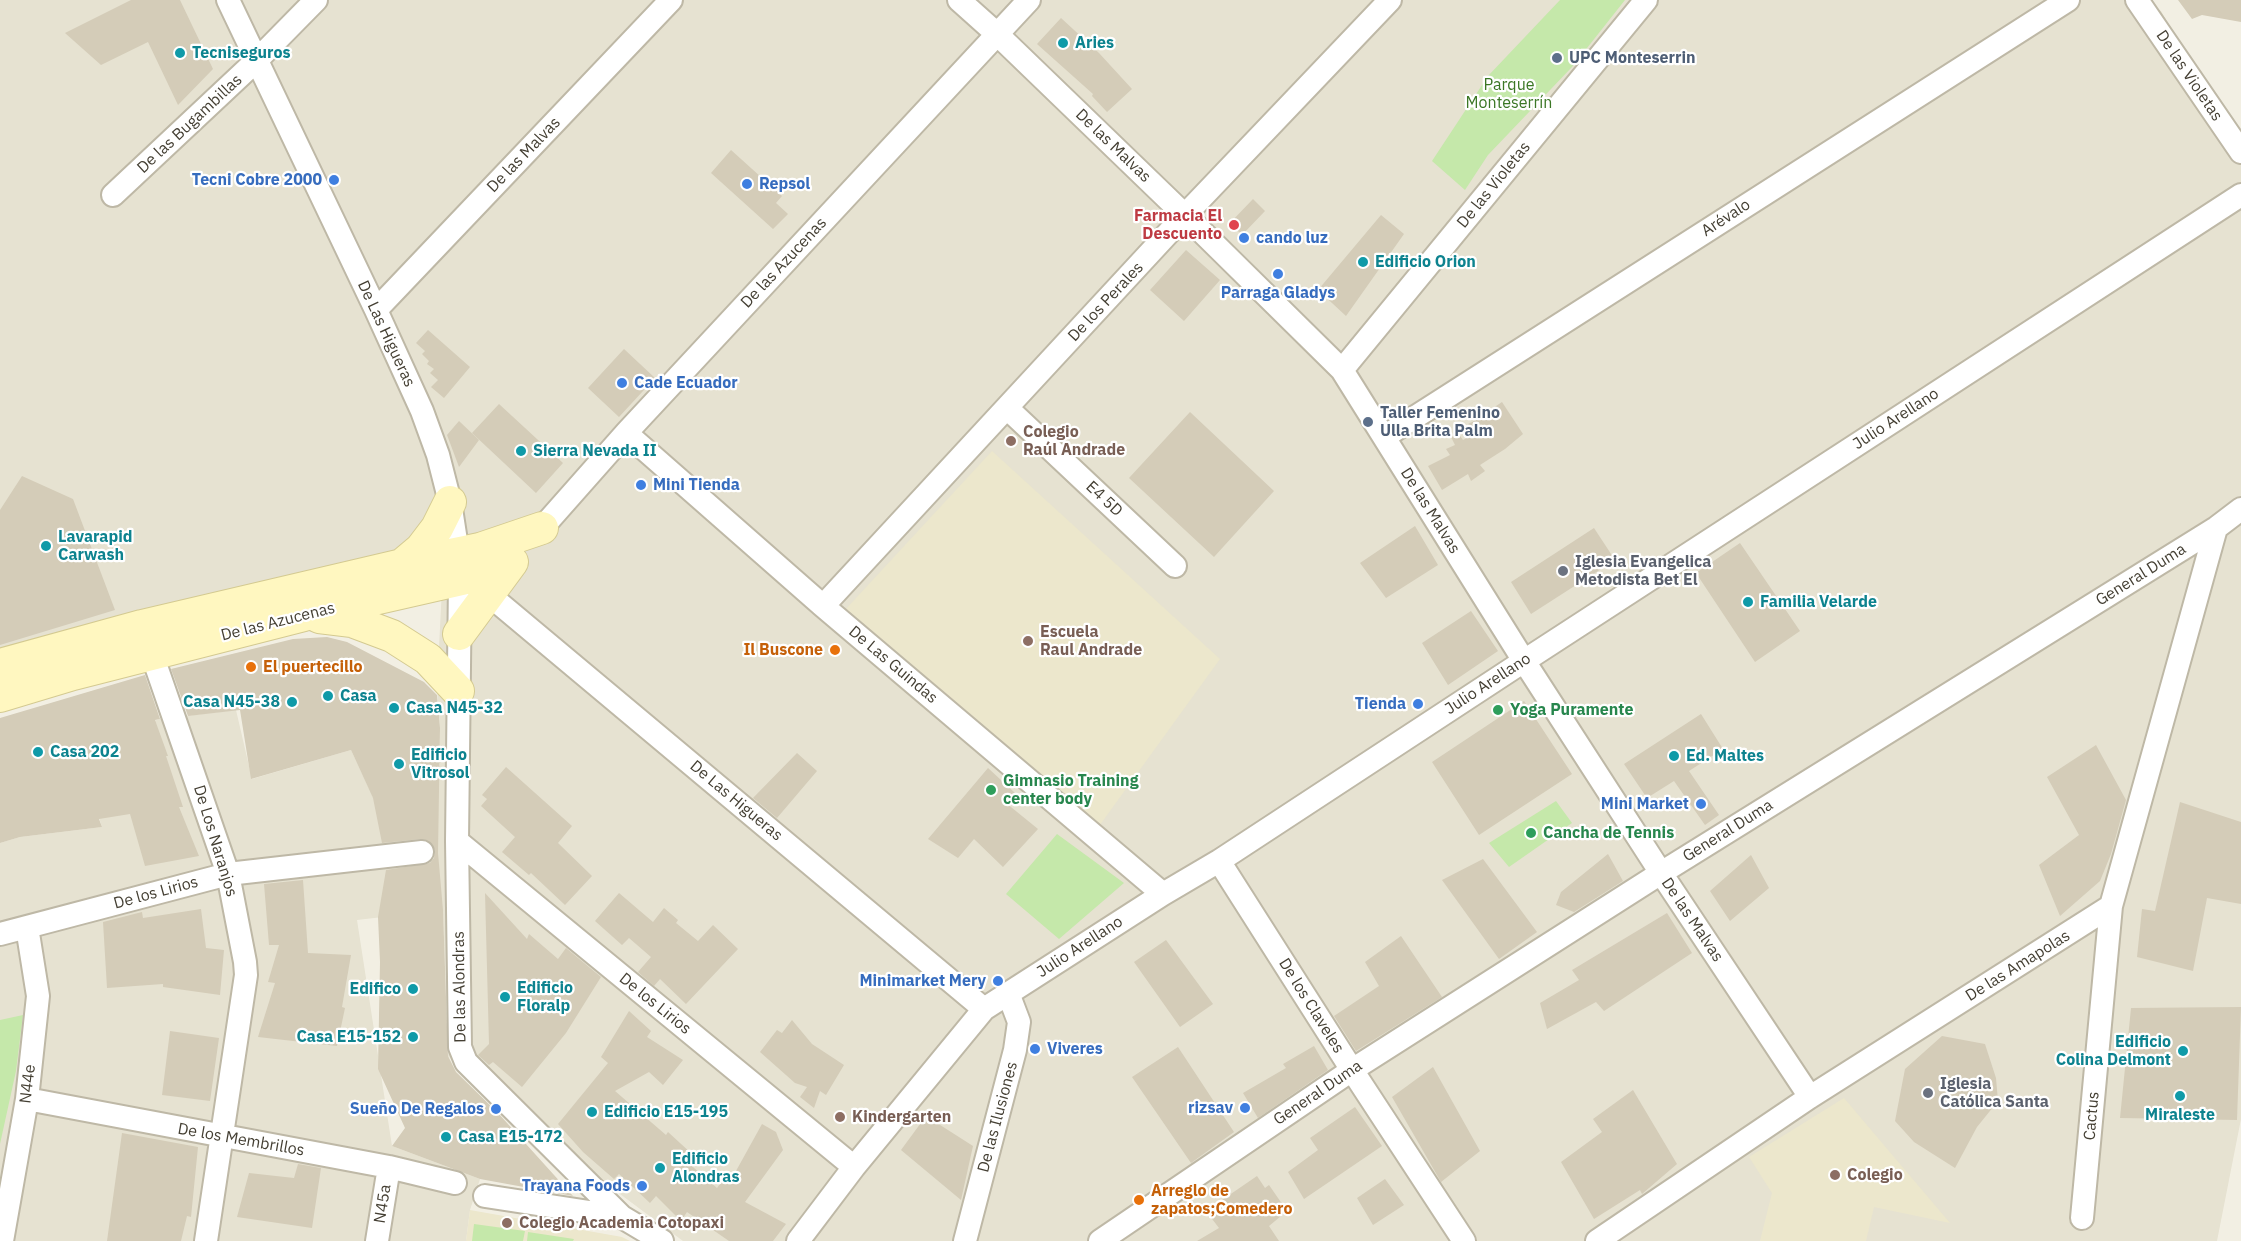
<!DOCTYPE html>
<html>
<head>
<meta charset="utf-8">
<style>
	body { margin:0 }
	canvas { display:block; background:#f2efe3 }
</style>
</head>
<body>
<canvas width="2241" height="1241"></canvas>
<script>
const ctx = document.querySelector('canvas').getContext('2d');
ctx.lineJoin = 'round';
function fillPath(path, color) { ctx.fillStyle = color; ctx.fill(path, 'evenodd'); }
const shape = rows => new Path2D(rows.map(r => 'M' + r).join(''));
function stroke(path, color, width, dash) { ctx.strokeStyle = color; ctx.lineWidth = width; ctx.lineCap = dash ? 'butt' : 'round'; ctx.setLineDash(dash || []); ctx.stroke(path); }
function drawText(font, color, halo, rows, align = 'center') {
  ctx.font = font + ' "IBM Plex Sans",sans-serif'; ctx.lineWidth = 4.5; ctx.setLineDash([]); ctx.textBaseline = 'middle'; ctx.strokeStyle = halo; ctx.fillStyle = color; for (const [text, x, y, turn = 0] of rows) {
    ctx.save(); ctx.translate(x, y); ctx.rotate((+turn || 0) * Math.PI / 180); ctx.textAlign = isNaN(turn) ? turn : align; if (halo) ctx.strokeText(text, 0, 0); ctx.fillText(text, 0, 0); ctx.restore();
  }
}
fillPath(shape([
	[0,0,2141,0,2161,11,2230,131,2241,158,2241,1119,2217,1241,683,1241,490,1097,448,1056,443,910,357,920,392,1146,480,1179,470,1210,466,1241,0,1241,0,843,20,837,102,827,76,745,160,719,236,710,252,779,351,750,373,797,439,778,440,728,437,687,444,548,0,656]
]), '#e6e2d1');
fillPath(shape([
	[992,451,1220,659,1097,829,832,624],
	[1844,1098,1950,1223,1874,1207,1866,1241,1760,1241,1772,1193,1749,1157],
	[470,1210,622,1237,630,1241,466,1241]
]), '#ece7cc');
fillPath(shape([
	[1560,0,1625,0,1572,67,1488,155,1465,190,1432,161,1488,76],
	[1556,801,1572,823,1509,867,1489,843],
	[1057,834,1124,883,1059,939,1006,894],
	[23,1015,16,1071,0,1144,0,1020],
	[474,1224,525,1231,523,1241,472,1241],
	[528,1232,574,1239,573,1241,527,1241]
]), '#c5e8aa');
fillPath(shape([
	[131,0,180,0,213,69,178,105,148,42,101,65,65,33],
	[2178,0,2241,0,2241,22,2202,15,2192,19],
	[1061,18,1099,53,1132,89,1107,112,1092,96,1093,94,1037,44],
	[731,150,782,196,776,203,788,214,773,229,711,173],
	[1253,199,1265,211,1242,235,1230,223],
	[1381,215,1404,234,1346,316,1318,290],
	[1186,250,1220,280,1184,321,1150,290],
	[428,330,470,367,444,398,431,387,438,380,430,373,434,369,427,364,429,361,422,354,425,351,416,343],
	[624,349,655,378,619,417,588,388],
	[1502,402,1523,434,1505,449,1480,465,1485,471,1471,481,1468,474,1442,490,1428,466,1450,455,1446,449,1455,445,1451,437,1458,433,1463,440,1474,434,1468,424,1488,414,1487,412],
	[499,404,563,463,536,493,472,433],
	[1190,412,1274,491,1214,557,1129,478],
	[459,421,479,440,459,467,447,435],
	[22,476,73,499,115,610,0,645,0,510],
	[1415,526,1438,565,1386,598,1360,563],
	[1594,528,1615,560,1531,614,1511,582],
	[1740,543,1800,631,1755,662,1696,573],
	[1471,611,1498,651,1448,685,1422,643],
	[327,637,347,642,424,682,437,695,440,728,438,853,443,910,448,1056,456,1072,498,1113,573,1196,480,1179,392,1146,405,1128,378,1069,380,962,378,917,386,870,430,863,434,858,435,851,432,844,421,839,382,843,373,798,351,750,251,779,240,710,188,716,171,669,293,639],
	[145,675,160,719,155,720,168,756,166,756,183,807,179,807,199,856,145,866,130,814,99,819,102,827,20,837,0,843,0,718],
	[1524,701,1572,774,1479,835,1432,762],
	[1701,714,1723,749,1689,771,1719,815,1705,825,1674,781,1647,798,1624,764],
	[2096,745,2126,800,2111,854,2100,881,2060,916,2039,865,2079,835,2047,777],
	[797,753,817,771,777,818,753,798],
	[506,767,572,826,558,843,592,876,565,905,531,873,529,875,502,852,515,837,481,806,487,799,482,795],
	[988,768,1015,793,1006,803,1038,829,1003,867,974,839,958,858,928,839],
	[2180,802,2241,822,2241,904,2207,898,2193,971,2137,957,2142,909,2155,911],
	[1608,854,1623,881,1574,912,1556,905,1561,892],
	[1751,855,1769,888,1730,921,1710,891],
	[1483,859,1537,932,1499,959,1442,880],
	[303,880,308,953,351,955,342,1007,345,1008,337,1046,258,1037,275,983,268,982,279,945,269,945,264,884],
	[485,893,527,939,529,934,558,959,566,948,601,977,566,1033,522,1087,493,1062,489,1065,478,1055,489,1044],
	[619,893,653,922,664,908,678,920,676,923,698,941,713,925,738,949,686,1004,660,979,654,986,638,972,651,957,629,938,622,945,595,921],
	[201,909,206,948,224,950,220,995,163,987,163,984,107,988,103,922,142,912,143,918],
	[1667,913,1692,953,1604,1011,1596,1002,1547,1029,1540,1003,1579,980,1572,970],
	[1401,936,1442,997,1356,1051,1334,1016,1379,986,1365,962],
	[1166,940,1213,1004,1180,1027,1134,962],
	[2241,1007,2237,1120,2120,1118,2131,1008],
	[629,1011,651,1031,647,1037,683,1060,663,1085,649,1072,615,1091,666,1135,668,1132,692,1154,686,1161,717,1188,726,1176,731,1180,762,1124,776,1132,783,1150,745,1202,786,1224,773,1241,729,1241,687,1212,681,1221,656,1196,650,1203,619,1174,614,1179,583,1152,558,1124,608,1063,601,1057],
	[792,1020,812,1044,844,1065,826,1095,820,1091,814,1108,800,1097,807,1087,795,1083,760,1052,777,1030,782,1033],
	[170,1031,219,1038,210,1101,162,1095],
	[1942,1036,1985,1044,1996,1078,1998,1101,1977,1127,1955,1168,1914,1142,1895,1121,1905,1069],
	[1314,1046,1328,1070,1258,1118,1243,1093,1286,1068,1283,1064],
	[1178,1047,1234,1132,1191,1163,1132,1077],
	[1433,1067,1480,1151,1441,1182,1392,1097],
	[1633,1090,1677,1164,1642,1194,1640,1190,1594,1219,1561,1162,1602,1132,1593,1119],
	[1355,1107,1382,1146,1304,1199,1288,1172,1318,1150,1310,1138],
	[926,1116,973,1146,961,1200,901,1150],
	[122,1133,198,1147,191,1217,187,1216,181,1241,107,1241],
	[298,1164,321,1168,312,1228,237,1217,249,1173,294,1178],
	[1257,1176,1265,1188,1269,1185,1287,1211,1269,1226,1279,1241,1197,1241,1219,1228,1206,1211],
	[1385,1179,1404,1205,1373,1225,1357,1198]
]), '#d4ccb8');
const street = shape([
	[228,0,376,310,422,411,438,455,450,502,458,554,460,580,457,841,460,1047,466,1062,622,1217,662,1241],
	[959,0,997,34,1197,227,1342,370,1524,661,1661,873,1810,1097],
	[2137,0,2241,152],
	[113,195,256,61,316,0],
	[376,310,671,0],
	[1342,370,1646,0],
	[1007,408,1175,566],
	[626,433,823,606,1163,894],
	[1384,437,2068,0],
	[542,528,626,433,1029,0],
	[488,594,984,1009],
	[823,606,1185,215,1390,0],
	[147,640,228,874,245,962,246,975,206,1241],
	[457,841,854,1167],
	[1219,861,1352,1070,1464,1241],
	[0,934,228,874,422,852],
	[27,1099,389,1167,455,1183],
	[485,1196,622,1217],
	[2082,1218,2111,906,2216,528],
	[2,1241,27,1099,38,996,27,927],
	[377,1241,389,1167],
	[798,1241,854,1167,984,1009,1163,894,1219,861,1524,661,2241,195],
	[965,1241,1015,1050,1019,1022,1008,993],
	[1100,1241,1352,1070,1661,873,2216,528,2241,509],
	[1597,1241,1810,1097,2111,906]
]);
const secondary = shape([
	[402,565,421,549,437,528,450,502],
	[319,617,352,621,392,636,428,659,458,691],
	[459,634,512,562],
	[0,665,142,626,402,565,480,549,542,528],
	[0,696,73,674,304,615,506,569]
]);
stroke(street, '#beb8a6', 26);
stroke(secondary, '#d4ca91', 34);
stroke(street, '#fff', 22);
stroke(secondary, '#fff7c0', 32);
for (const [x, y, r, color] of [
	[1063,43,6,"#0f9aa8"],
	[180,53,6,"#0f9aa8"],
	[1557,58,6,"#5c6f8a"],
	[334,180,6,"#3f7fe0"],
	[747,184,6,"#3f7fe0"],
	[1234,225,6,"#e0444e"],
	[1244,238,6,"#3f7fe0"],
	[1363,262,6,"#0f9aa8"],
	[1278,274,6,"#3f7fe0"],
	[622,383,6,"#3f7fe0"],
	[1368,422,6,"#5c6f8a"],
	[1011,441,6,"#8d6e63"],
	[521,451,6,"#0f9aa8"],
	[641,485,6,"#3f7fe0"],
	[46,546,6,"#0f9aa8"],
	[1563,571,6,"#6b7280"],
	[1748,602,6,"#0f9aa8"],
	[1028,641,6,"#8d6e63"],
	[835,650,6,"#e8710a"],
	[251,667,6,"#e8710a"],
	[328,696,6,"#0f9aa8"],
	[292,702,6,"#0f9aa8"],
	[1418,704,6,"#3f7fe0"],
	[394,708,6,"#0f9aa8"],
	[1498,710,6,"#2e9e5b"],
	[38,752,6,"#0f9aa8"],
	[1674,756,6,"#0f9aa8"],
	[399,764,6,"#0f9aa8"],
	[991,790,6,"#2e9e5b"],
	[1701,804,6,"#3f7fe0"],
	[1531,833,6,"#2e9e5b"],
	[998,981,6,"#3f7fe0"],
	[413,989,6,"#0f9aa8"],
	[505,997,6,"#0f9aa8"],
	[413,1037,6,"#0f9aa8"],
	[1035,1049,6,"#3f7fe0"],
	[2183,1051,6,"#0f9aa8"],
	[1928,1093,6,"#6b7280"],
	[2180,1096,6,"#0f9aa8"],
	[1245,1108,6,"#3f7fe0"],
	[496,1109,6,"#3f7fe0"],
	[592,1112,6,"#0f9aa8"],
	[840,1117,6,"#8d6e63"],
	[446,1137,6,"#0f9aa8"],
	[660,1168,6,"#0f9aa8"],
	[1835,1175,6,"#8d6e63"],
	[642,1186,6,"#3f7fe0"],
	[1139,1200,6,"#e8710a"],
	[507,1223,6,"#8d6e63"]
]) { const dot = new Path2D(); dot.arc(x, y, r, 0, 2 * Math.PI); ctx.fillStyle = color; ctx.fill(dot); stroke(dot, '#fff', 2); }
drawText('bold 16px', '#0d838f', '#fff', [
	["Aries",1075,43],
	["Tecniseguros",192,53],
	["Edificio Orion",1375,262],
	["Sierra Nevada II",533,451],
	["Lavarapid",58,537],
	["Carwash",58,555],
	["Familia Velarde",1760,602],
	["Casa",340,696],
	["Casa N45-38",280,702,"right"],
	["Casa N45-32",406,708],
	["Casa 202",50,752],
	["Edificio",411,755],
	["Vitrosol",411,773],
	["Ed. Maltes",1686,756],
	["Edificio",517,988],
	["Floralp",517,1006],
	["Edifico",401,989,"right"],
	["Casa E15-152",401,1037,"right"],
	["Edificio",2171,1042,"right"],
	["Colina Delmont",2171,1060,"right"],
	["Edificio E15-195",604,1112],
	["Miraleste",2180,1115,"center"],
	["Casa E15-172",458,1137],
	["Edificio",672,1159],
	["Alondras",672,1177]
], 'left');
drawText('bold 16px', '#4e5e75', '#fff', [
	["UPC Monteserrin",1569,58],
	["Taller Femenino",1380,413],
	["Ulla Brita Palm",1380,431]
], 'left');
drawText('16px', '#443f33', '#fff', [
	["De las Violetas",2189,76,56],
	["De las Bugambillas",190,124,-43],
	["De las Malvas",1113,146,44],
	["De las Malvas",524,155,-46],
	["De las Violetas",1494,185,-51],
	["Arévalo",1726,218,-33],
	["De las Azucenas",784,263,-47],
	["De los Perales",1106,302,-47],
	["De Las Higueras",386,334,65],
	["Julio Arellano",1896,419,-33],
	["E4 5D",1104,499,43],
	["De las Malvas",1430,511,58],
	["General Duma",2141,575,-32],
	["De las Azucenas",278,622,-14],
	["De Las Guindas",893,665,40],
	["Julio Arellano",1488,684,-33],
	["De Las Higueras",736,801,40],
	["General Duma",1728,831,-32],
	["De Los Naranjos",215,841,73],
	["De los Lirios",156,893,-15],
	["De las Malvas",1692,920,56],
	["Julio Arellano",1080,947,-33],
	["De las Amapolas",2018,966,-32],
	["De las Alondras",460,987,-91],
	["De los Lirios",655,1004,39],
	["De los Claveles",1311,1006,58],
	["N44e",28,1084,-83],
	["General Duma",1318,1093,-34],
	["Cactus",2092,1116,-85],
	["De las Ilusiones",998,1117,-75],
	["De los Membrillos",241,1140,10],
	["N45a",383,1204,-81]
]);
drawText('16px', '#3b7725', '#fff', [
	["Parque",1509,85],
	["Monteserrín",1509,103]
]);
drawText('bold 16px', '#366cbe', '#fff', [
	["Tecni Cobre 2000",322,180],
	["Repsol",759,184,"left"],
	["cando luz",1256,238,"left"],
	["Parraga Gladys",1278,293,"center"],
	["Cade Ecuador",634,383,"left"],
	["Mini Tienda",653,485,"left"],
	["Tienda",1406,704],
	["Mini Market",1689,804],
	["Minimarket Mery",986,981],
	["Viveres",1047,1049,"left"],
	["rizsav",1233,1108],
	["Sueño De Regalos",484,1109],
	["Trayana Foods",630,1186]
], 'right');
drawText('bold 16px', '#be3a42', '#fff', [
	["Farmacia El",1222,216],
	["Descuento",1222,234]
], 'right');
drawText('bold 16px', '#785e54', '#fff', [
	["Colegio",1023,432],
	["Raúl Andrade",1023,450],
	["Escuela",1040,632],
	["Raul Andrade",1040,650],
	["Kindergarten",852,1117],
	["Colegio",1847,1175],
	["Colegio Academia Cotopaxi",519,1223]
], 'left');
drawText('bold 16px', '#5b616d', '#fff', [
	["Iglesia Evangelica",1575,562],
	["Metodista Bet El",1575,580],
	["Iglesia",1940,1084],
	["Católica Santa",1940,1102]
], 'left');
drawText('bold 16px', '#c56008', '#fff', [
	["Il Buscone",823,650,"right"],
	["El puertecillo",263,667],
	["Arreglo de",1151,1191],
	["zapatos;Comedero",1151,1209]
], 'left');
drawText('bold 16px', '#27864d', '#fff', [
	["Yoga Puramente",1510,710],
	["Gimnasio Training",1003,781],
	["center body",1003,799],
	["Cancha de Tennis",1543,833]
], 'left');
</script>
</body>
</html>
